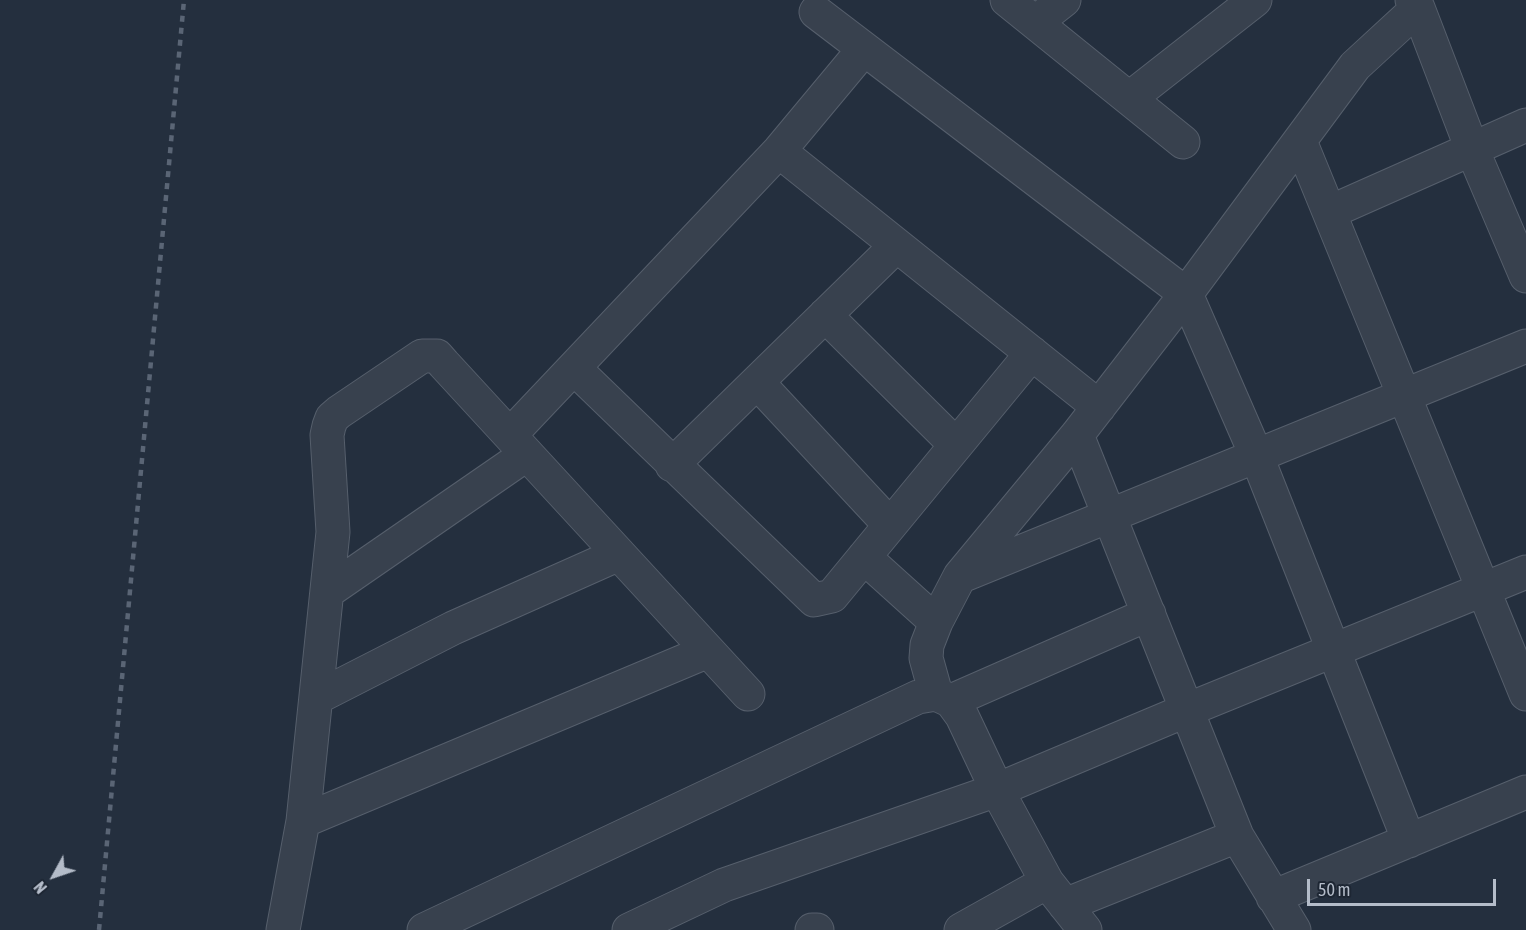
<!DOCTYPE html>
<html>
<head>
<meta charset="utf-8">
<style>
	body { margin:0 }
	#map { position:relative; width:1526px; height:930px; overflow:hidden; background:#242f3e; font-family:"Asap Condensed",sans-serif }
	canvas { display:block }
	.north { position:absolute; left:24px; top:846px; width:60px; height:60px; -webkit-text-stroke:4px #1d2633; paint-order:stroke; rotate:230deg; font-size:16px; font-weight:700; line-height:24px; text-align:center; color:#b4bcc9 }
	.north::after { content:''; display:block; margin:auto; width:21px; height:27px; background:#b4bcc9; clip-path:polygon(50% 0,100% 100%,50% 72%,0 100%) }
	.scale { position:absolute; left:1307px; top:879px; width:189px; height:27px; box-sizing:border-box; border:3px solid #b4bcc9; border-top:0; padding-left:8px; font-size:18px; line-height:21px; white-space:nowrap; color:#b4bcc9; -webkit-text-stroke:4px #1d2633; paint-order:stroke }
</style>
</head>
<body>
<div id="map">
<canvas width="1526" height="930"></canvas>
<div class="north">N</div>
<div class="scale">50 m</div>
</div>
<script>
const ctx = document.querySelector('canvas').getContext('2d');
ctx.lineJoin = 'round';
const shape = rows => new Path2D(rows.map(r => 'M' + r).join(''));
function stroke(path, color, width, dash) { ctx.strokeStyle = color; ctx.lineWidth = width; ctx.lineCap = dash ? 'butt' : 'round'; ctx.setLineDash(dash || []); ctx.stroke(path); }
const minor = shape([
	[1007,0,1183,142],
	[1412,0,1418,8,1472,149,1526,276],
	[816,12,1186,294,1257,457,1409,841],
	[1036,22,1064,0],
	[1130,98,1255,0],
	[1300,141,1526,694],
	[779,151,1099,407],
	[1330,212,1526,125],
	[825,315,956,445],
	[575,369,814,600,832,596,1032,353],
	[757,382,890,525],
	[510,435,779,151,864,49],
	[1077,435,1237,836,1294,930],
	[672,465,896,246],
	[864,557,936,622],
	[964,575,1526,346],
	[327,592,527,454],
	[936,694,926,658,927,645,936,622,960,576,1077,435,1186,294,1355,66,1418,8],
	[316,698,453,628,619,554],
	[951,701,1149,614],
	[303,821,708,651],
	[1273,897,1526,792],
	[1065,905,1237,836],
	[283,930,303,821,333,532,327,435,329,426,332,418,339,412,422,356,437,356,444,364,748,694],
	[424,930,918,697,936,694,951,701,962,716,997,790,1047,882,1085,930],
	[629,930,724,885,997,790,1187,710,1526,572],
	[812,930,817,930],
	[961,930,1047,882]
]);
stroke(minor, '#565f6c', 35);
stroke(minor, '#38414e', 33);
stroke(shape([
	[99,930,184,0]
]), '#5a6575', 4.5, [6, 6]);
</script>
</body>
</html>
